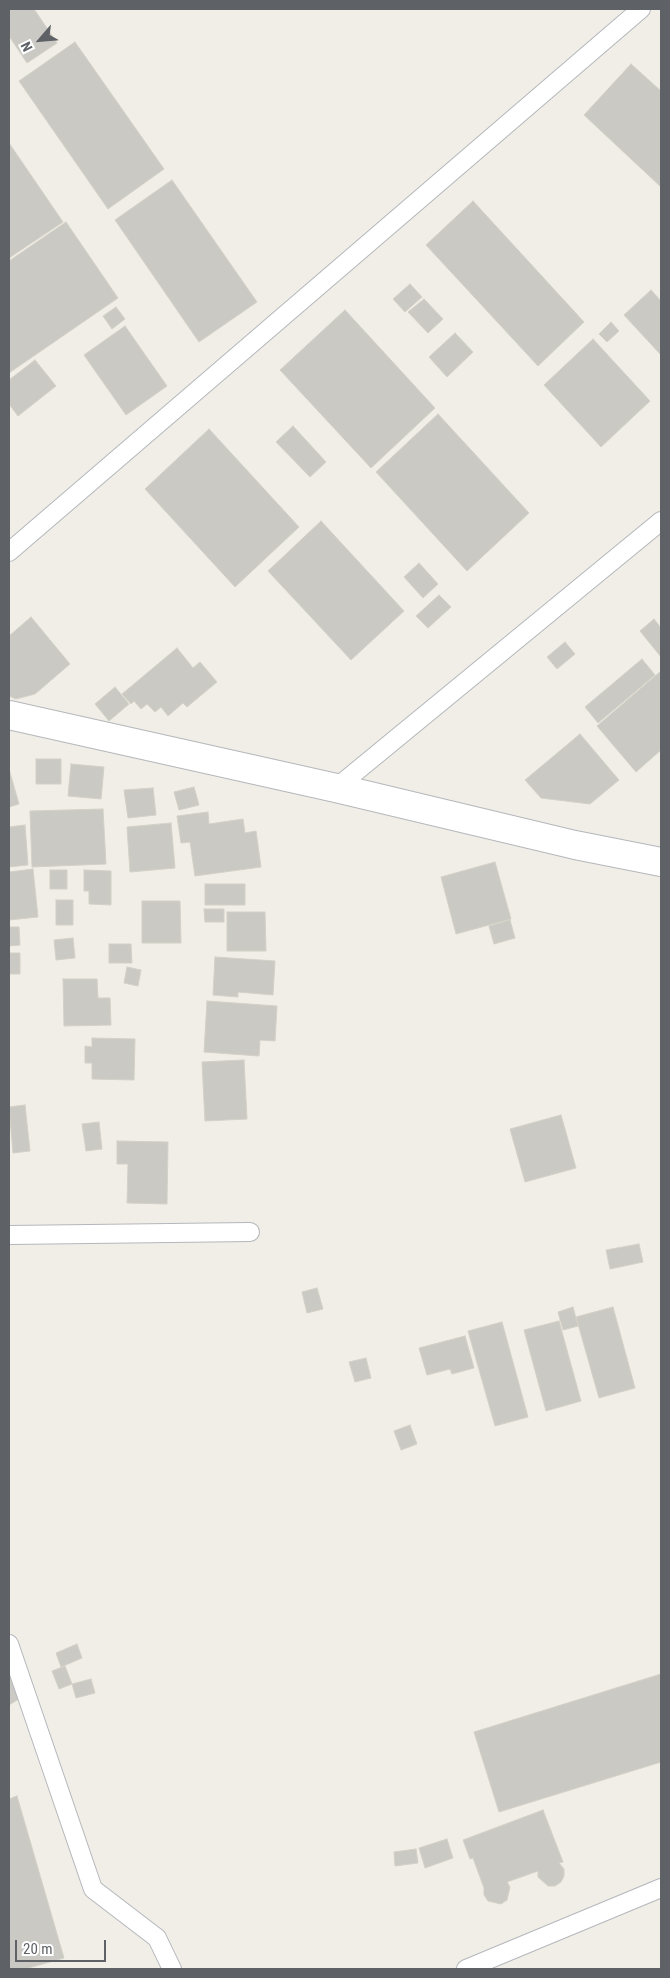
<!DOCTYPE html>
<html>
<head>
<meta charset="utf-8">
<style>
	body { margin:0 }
	#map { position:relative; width:670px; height:1978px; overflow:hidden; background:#f0eee7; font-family:"Roboto Condensed",sans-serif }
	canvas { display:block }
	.frame { position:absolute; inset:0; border:10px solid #5e6266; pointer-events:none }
	.north { position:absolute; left:15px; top:15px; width:50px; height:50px; -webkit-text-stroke:4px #fff; paint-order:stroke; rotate:243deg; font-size:14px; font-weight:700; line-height:20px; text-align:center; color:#5e6266 }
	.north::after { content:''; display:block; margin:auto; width:18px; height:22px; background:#5e6266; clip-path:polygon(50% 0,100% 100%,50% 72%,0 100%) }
	.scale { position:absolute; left:15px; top:1940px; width:91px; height:22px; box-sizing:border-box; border:2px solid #5e6266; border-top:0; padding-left:6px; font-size:15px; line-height:18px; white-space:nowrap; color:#5e6266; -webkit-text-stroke:4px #fff; paint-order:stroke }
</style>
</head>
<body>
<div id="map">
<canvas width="670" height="1978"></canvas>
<div class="frame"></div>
<div class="north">N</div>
<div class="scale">20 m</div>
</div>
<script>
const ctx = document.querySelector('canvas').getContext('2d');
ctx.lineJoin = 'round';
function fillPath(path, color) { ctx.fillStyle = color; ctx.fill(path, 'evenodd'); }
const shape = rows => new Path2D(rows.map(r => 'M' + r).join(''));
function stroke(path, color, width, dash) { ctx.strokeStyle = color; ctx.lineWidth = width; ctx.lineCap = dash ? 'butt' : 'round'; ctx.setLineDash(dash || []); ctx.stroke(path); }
const building = shape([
	[9,9,34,9,57,43,27,63,9,36,9,9],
	[75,42,164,169,108,209,19,81,75,42],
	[631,64,661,91,661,187,584,115,631,64],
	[9,143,63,222,9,258,9,143],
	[172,180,257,302,199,342,115,220,172,180],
	[473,201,584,322,538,366,426,245,473,201],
	[66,222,118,298,9,373,9,261,66,222],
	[410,284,422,297,405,312,393,299,410,284],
	[651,290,661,301,661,355,624,315,651,290],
	[424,299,443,319,428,333,408,312,424,299],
	[116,307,125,319,112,329,103,316,116,307],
	[345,310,435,408,371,468,280,370,345,310],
	[611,322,619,331,607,342,599,334,611,322],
	[125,326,167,386,126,415,84,355,125,326],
	[455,333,473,352,447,377,429,357,455,333],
	[593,339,650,401,601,447,544,385,593,339],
	[35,360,56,386,18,416,9,404,9,380,35,360],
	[438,414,529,513,467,571,376,472,438,414],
	[293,426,326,462,310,477,276,442,293,426],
	[209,429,299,527,235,587,145,489,209,429],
	[321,521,404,611,351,660,268,571,321,521],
	[419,563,438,584,423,598,404,577,419,563],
	[439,595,451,607,428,628,416,616,439,595],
	[31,617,70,664,35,694,16,699,9,696,9,636,31,617],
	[654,619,661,628,661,657,640,631,654,619],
	[565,642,575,654,557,669,547,657,565,642],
	[177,648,193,668,200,662,217,682,187,707,183,703,168,716,161,707,155,712,147,704,141,709,134,701,131,704,122,694,177,648],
	[642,659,655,675,598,723,585,707,642,659],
	[661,671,661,750,636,772,597,726,661,671],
	[115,687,129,704,109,721,95,704,115,687],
	[580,734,619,780,590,804,541,798,525,780,580,734],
	[36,759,61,759,61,784,36,784,36,759],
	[71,764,104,767,101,799,68,796,71,764],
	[9,769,19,804,9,807,9,769],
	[194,787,199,805,179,810,174,792,194,787],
	[153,788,156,815,128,818,124,790,153,788],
	[103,809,106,864,32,867,30,811,103,809],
	[208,812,209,824,243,819,245,833,256,831,261,867,195,876,190,842,181,843,177,816,208,812],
	[171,823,175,868,130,872,127,827,171,823],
	[25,825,28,865,9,867,9,827,25,825],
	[495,862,511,919,456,934,441,877,495,862],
	[33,869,38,917,9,920,9,872,33,869],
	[50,870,67,870,67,889,50,889,50,870],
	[84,870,111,871,111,905,89,904,89,891,84,891,84,870],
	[205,884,245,884,245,905,205,905,205,884],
	[56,900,73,900,73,925,56,925,56,900],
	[142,901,180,901,181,943,142,943,142,901],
	[204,909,224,909,224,922,205,922,204,909],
	[227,912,265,912,266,951,227,951,227,912],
	[510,920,515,938,494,944,489,926,510,920],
	[9,927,19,927,20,945,9,946,9,927],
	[73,938,75,958,56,960,54,940,73,938],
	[109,944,131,944,132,963,109,963,109,944],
	[9,953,20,953,20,974,9,974,9,953],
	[215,957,275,961,273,995,238,992,238,997,213,995,215,957],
	[127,967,141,970,138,986,124,983,127,967],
	[63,979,97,979,98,998,110,998,111,1025,64,1026,63,979],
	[207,1001,277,1006,275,1041,260,1040,259,1056,204,1052,207,1001],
	[92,1038,135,1039,134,1080,92,1079,92,1063,85,1063,85,1046,92,1047,92,1038],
	[244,1060,247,1119,205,1121,202,1062,244,1060],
	[25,1105,30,1151,13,1153,9,1107,25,1105],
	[561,1115,576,1168,525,1182,510,1129,561,1115],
	[99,1122,102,1149,86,1151,82,1124,99,1122],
	[117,1141,168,1142,167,1204,127,1203,128,1164,117,1164,117,1141],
	[639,1244,643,1262,610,1269,606,1250,639,1244],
	[317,1288,323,1309,307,1313,302,1292,317,1288],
	[573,1307,578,1326,563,1330,558,1312,573,1307],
	[613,1307,635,1388,599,1398,576,1317,613,1307],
	[559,1321,581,1401,546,1411,524,1330,559,1321],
	[502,1322,528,1417,495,1426,468,1331,502,1322],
	[465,1336,474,1368,452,1374,450,1369,427,1375,419,1348,465,1336],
	[366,1358,371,1378,355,1382,349,1362,366,1358],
	[410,1425,417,1444,401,1450,394,1431,410,1425],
	[77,1644,82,1658,61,1667,56,1653,77,1644],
	[65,1666,72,1684,59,1689,52,1671,65,1666],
	[9,1667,24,1696,9,1705,9,1667],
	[661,1674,661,1762,499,1812,474,1732,661,1674],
	[91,1679,95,1693,76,1698,72,1684,91,1679],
	[17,1796,64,1958,25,1969,9,1969,9,1799,17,1796],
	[543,1810,563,1862,559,1863,564,1869,564,1876,561,1882,555,1886,548,1886,538,1877,538,1871,507,1882,510,1887,507,1900,501,1904,488,1901,484,1895,484,1888,473,1858,470,1859,463,1840,543,1810],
	[447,1839,453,1858,425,1868,419,1848,447,1839],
	[416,1849,418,1863,395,1866,394,1852,416,1849]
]);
fillPath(building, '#cbc9c4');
stroke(building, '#d4d0c6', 1);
const lane = shape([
	[9,552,641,9],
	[336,788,661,521],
	[9,1235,250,1232],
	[9,1644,93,1889,157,1938,172,1969],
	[466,1969,661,1888]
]);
const street = shape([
	[9,715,336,788,575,845,661,862]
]);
stroke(lane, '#b4b7bb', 20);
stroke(street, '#b4b7bb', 30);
stroke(lane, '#fff', 18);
stroke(street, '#fff', 28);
</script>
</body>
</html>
